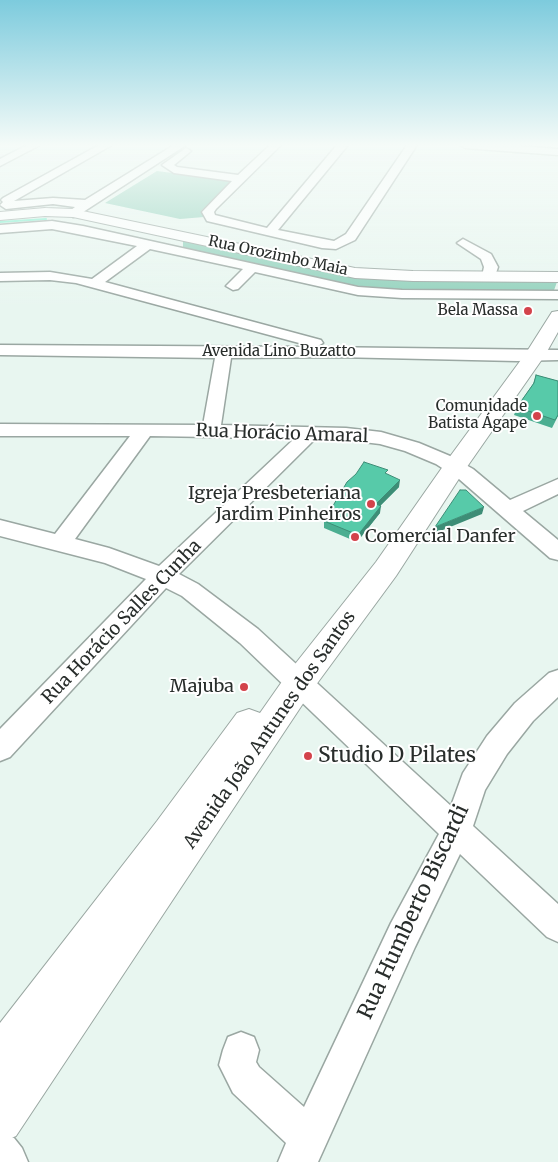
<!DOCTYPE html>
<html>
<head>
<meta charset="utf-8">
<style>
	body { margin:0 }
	canvas { display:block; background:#e8f6f0 }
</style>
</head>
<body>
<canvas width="558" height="1162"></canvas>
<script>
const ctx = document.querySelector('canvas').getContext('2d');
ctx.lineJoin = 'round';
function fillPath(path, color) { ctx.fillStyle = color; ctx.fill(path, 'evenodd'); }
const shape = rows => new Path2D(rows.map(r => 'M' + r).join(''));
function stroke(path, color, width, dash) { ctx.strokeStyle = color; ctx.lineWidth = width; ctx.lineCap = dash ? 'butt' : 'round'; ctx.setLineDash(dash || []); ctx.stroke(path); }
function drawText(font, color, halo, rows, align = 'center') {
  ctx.font = font + ' Merriweather,serif'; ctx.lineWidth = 4; ctx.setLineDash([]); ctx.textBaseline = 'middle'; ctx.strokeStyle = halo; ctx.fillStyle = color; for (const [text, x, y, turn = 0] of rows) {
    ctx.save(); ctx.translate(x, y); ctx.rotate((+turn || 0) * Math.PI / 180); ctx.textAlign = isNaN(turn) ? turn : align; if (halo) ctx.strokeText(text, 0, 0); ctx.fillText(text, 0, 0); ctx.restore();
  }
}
fillPath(shape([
	[157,171,233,181,201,211,204,217,180,219,105,203],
	[183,241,343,276,445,282,557,282,553,293,394,291,338,283,183,249]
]), '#92d1bc');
stroke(shape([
	[0,222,46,219]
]), '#7deecc', 2);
const minor = shape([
	[27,145,40,145,0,166,0,159,27,145],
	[99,145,112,145,14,201,53,198,85,200,174,145,186,145,77,216,73,217,67,213,75,207,53,204,6,209,0,205,3,202,1,200,3,198,99,145],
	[270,145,281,145,216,209,214,212,215,215,267,228,337,145,348,145,278,230,334,241,346,234,407,145,417,145,355,240,336,249,322,248,207,221,202,212,232,181,174,173,162,165,186,148,191,151,174,165,177,167,238,175,270,145],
	[460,145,508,145,558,149,558,155,465,148,460,145],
	[52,221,83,226,358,287,402,290,558,291,558,299,402,298,358,295,255,272,238,289,233,290,226,286,243,269,150,249,105,282,321,340,323,343,316,347,558,350,558,360,517,361,335,357,231,358,221,425,346,428,381,432,419,443,450,456,473,469,510,500,558,479,558,494,523,511,558,540,558,560,550,558,459,479,436,464,405,451,380,444,346,440,315,439,179,574,198,584,258,629,451,806,463,773,487,736,515,703,549,673,558,670,558,697,533,721,507,754,485,790,473,826,558,904,558,942,547,937,460,854,415,947,318,1162,278,1162,286,1143,233,1093,219,1065,223,1050,228,1037,241,1032,254,1037,259,1050,256,1062,259,1067,304,1107,391,923,439,834,240,643,182,596,166,588,10,757,0,761,0,729,146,579,105,563,0,536,0,520,55,534,130,436,0,436,0,424,203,425,215,358,0,355,0,345,314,347,76,283,50,280,0,281,0,273,50,272,92,279,137,246,52,229,0,233,0,225,52,221],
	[150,436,211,437,294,439,159,566,109,548,75,539,150,436],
	[463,239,491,254,498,267,494,279,484,279,482,276,484,267,481,259,457,243,463,239],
	[0,1133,14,1138,22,1148,28,1162,0,1162,0,1133]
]);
const major = shape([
	[45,208,73,209,355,268,413,271,558,272,558,282,413,281,355,278,73,217,45,216,0,220,0,212,45,208],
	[558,311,558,332,545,355,462,474,396,576,310,693,16,1136,0,1143,0,1023,157,821,237,713,249,709,260,713,288,673,376,562,446,462,526,353,552,312,558,311]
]);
stroke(minor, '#9aa7a2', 3);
stroke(major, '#9aa7a2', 2);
fillPath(minor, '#fff');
fillPath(major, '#fff');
fillPath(shape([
	[536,375,558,381,558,416,552,428,514,415,517,407,533,384],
	[356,474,387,474,399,487,380,506,380,513,357,542,324,528,324,521]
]), '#4bae91');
fillPath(shape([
	[400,480,399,487,375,511,376,504],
	[381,506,380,513,357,542,358,535],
	[484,507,482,514,433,534,435,527]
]), '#3d8d76');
const building = shape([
	[536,375,558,381,558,415,555,420,517,407,534,383,536,375],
	[364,462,388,470,385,473,400,480,376,504,381,506,358,535,324,521,347,482,356,474,364,462],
	[460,490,466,490,484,507,435,527,460,490]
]);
fillPath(building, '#57caa9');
stroke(building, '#3d8d76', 1);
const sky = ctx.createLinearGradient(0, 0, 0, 308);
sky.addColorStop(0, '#7dcbdd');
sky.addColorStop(0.47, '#f5fbf8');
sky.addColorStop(1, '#f5fbf800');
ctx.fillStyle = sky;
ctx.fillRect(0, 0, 558, 308);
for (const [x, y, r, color] of [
	[528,311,5,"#d3434b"],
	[537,416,5,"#d3434b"],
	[371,504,5,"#d3434b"],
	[355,537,5,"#d3434b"],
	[244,687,5,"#d3434b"],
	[308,756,5,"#d3434b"]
]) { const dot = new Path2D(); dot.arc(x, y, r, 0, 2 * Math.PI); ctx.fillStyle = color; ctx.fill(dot); stroke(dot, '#fff', 2); }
drawText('15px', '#282d2b', '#fff', [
	["Rua Orozimbo Maia",278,256,12],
	["Avenida Lino Buzatto",279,352]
]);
drawText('15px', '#282d2b', '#fff', [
	["Bela Massa",518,311],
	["Comunidade",527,407],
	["Batista Ágape",527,424]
], 'right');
drawText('18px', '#282d2b', '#fff', [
	["Rua Horácio Amaral",282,434,2],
	["Rua Horácio Salles Cunha",122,622,-46],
	["Avenida João Antunes dos Santos",270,730,-55]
]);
drawText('18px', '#282d2b', '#fff', [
	["Igreja Presbeteriana",361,494],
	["Jardim Pinheiros",361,515],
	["Comercial Danfer",365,537,"left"],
	["Majuba",234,687]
], 'right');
drawText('21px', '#282d2b', '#fff', [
	["Studio D Pilates",318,756]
], 'left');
drawText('21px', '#282d2b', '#fff', [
	["Rua Humberto Biscardi",414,912,-65]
]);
</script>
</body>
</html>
